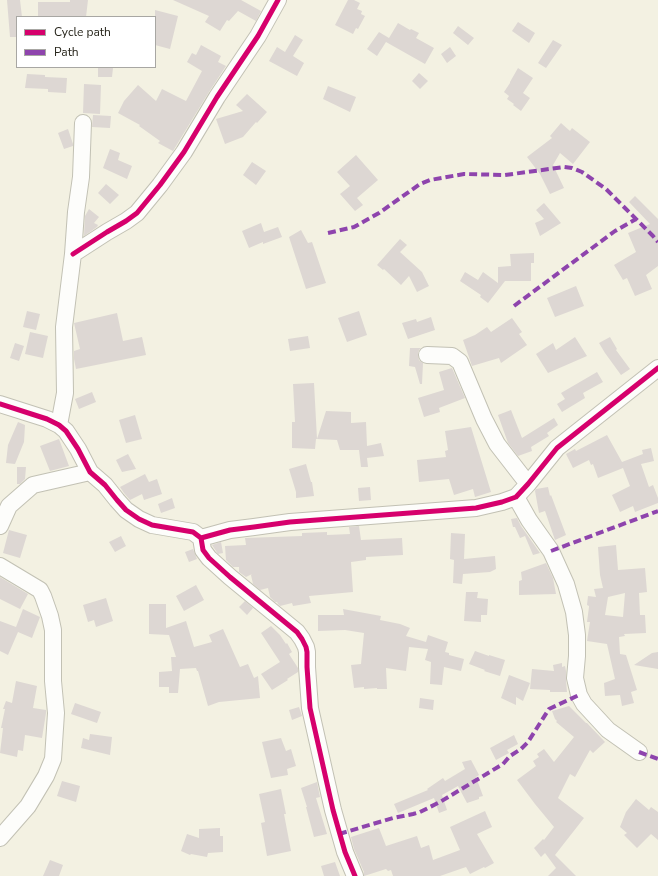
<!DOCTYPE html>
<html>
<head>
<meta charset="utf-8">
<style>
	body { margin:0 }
	#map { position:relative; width:658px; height:876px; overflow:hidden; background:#f3f1e2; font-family:"Nunito Sans",sans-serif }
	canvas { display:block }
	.legend { position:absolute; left:16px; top:16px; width:140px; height:52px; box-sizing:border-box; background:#fff; border:1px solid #a8a7a3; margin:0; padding:5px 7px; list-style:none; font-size:12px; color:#26241a }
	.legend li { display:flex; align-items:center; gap:8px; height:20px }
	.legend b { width:20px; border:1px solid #a8a7a3 }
</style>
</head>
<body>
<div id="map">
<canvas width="658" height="876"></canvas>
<ul class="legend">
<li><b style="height:5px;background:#d6006c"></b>Cycle path</li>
<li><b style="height:5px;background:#8e44ad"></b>Path</li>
</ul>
</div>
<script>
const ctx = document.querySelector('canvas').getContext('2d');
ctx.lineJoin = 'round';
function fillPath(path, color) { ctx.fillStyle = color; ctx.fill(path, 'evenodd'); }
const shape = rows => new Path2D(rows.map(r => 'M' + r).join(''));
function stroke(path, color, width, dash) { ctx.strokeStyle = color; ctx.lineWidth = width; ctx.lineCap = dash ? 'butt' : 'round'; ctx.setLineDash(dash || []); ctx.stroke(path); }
fillPath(shape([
	[7,0,20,0,22,17,17,17,17,37,10,37],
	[70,0,88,0,86,17,38,17,38,2,70,2],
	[173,0,241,0,261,11,256,21,238,11,229,21,227,20,220,31,205,22,209,16],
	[348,0,354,0,360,3,357,9,362,11,361,14,365,16,358,29,356,28,353,34,335,25],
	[155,10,178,16,170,49,155,45],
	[518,22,535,33,529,43,512,31],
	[398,23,410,30,411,29,419,33,416,38,434,48,425,64,386,42,377,56,367,49,379,32,389,38],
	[458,26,474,38,468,45,453,33],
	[295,35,303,40,293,56,304,63,297,76,269,61,277,47,285,52],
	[553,40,562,45,546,68,538,63],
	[201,45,221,56,218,62,226,66,209,92,173,151,158,143,160,141,139,126,140,125,118,113,124,101,138,85,156,101,162,89,186,101,202,71,187,62,192,53,196,55],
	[450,47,456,56,447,63,441,54],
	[98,67,113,68,112,77,98,77],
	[518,68,533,78,523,93,530,98,521,111,513,105,514,104,507,99,509,96,504,92,510,83,510,82],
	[419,73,428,81,420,89,412,81],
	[27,74,45,75,45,77,67,78,66,93,48,92,48,89,25,88],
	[84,84,101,85,100,114,83,113],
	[328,86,356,97,350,112,323,99],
	[247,94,267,112,257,123,256,122,243,137,225,144,216,119,243,111,236,105],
	[93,115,111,116,110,128,92,127],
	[561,123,570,131,572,128,590,142,573,164,560,153,553,165,564,188,550,194,540,174,527,157,552,138,550,136],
	[68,129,73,144,73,146,64,149,58,133],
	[110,149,120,153,118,160,132,166,127,179,103,168],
	[356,155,378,180,357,198,363,205,355,211,340,194,350,186,337,172],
	[252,162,266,171,256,185,243,175],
	[106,184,119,195,110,204,98,193],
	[635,196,658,219,658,266,646,275,652,289,635,296,627,278,623,280,614,265,636,252,628,233,650,224,629,202],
	[544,203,561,223,540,236,535,223,544,219,536,210],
	[89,209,99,217,94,223,98,225,97,227,84,236,85,216],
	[261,223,264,232,278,227,282,237,263,244,263,242,249,248,242,231],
	[301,230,308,243,312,242,326,283,306,289,289,237],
	[400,239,407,245,400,252,422,272,429,286,417,292,409,276,401,285,384,269,383,270,377,265],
	[534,253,534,263,531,263,531,281,505,281,488,303,480,297,481,295,460,281,465,272,478,280,483,272,498,283,498,267,511,266,510,254],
	[576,286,584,306,555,317,547,298],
	[27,311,40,314,36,330,23,327],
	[359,311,367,335,347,342,338,318],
	[117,313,123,341,142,337,146,355,76,369,74,359,74,351,80,349,74,323],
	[431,317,435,330,408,339,402,323,416,319,417,322],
	[512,318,522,332,519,334,527,345,501,363,499,358,472,366,463,340,475,335,487,327,491,332],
	[30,332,48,336,43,358,25,354],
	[308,336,310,348,290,351,288,339],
	[575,337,587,356,548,373,536,354,553,343,556,350],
	[610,337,617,349,616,350,630,369,621,375,605,353,599,343],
	[15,343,24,346,19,361,10,358],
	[410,348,421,348,419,350,418,355,419,360,423,363,422,384,420,384,415,367,409,366],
	[452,368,465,398,439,408,440,412,424,417,418,398,444,390,439,372],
	[597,372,603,382,583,393,585,398,562,412,557,404,565,399,561,393],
	[314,383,317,439,316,439,315,449,292,448,292,422,295,422,293,384],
	[92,392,96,402,79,409,75,399],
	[511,410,522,438,554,418,558,425,547,433,549,436,531,447,532,451,518,456,508,443,498,415],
	[326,411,351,412,351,423,366,422,367,446,381,443,384,456,367,458,368,467,361,467,359,450,340,450,337,440,317,439],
	[135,415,142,439,126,443,119,420],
	[18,422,25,425,24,442,15,464,6,463,8,445],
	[471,427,491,492,475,497,473,489,454,495,449,479,419,482,417,460,446,457,445,451,448,450,445,431],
	[607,435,622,462,643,454,642,450,651,448,654,461,641,464,649,487,653,485,658,498,658,503,635,512,633,506,620,512,612,495,630,486,623,468,598,478,593,464,591,465,589,460,573,468,566,454,575,449,576,451],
	[59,439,69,466,50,471,40,446],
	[128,454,136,469,122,472,116,460],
	[306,464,311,482,312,482,314,496,296,498,296,492,289,469],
	[17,467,26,467,25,479,20,484,17,484],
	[145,474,149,482,157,479,162,494,144,500,142,494,130,500,124,493,120,487],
	[370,487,371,500,359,501,358,488],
	[548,487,550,496,551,495,566,535,555,540,545,511,539,513,535,491,536,489],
	[172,498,175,508,161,513,158,504],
	[517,518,521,526,540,553,533,555,525,536,520,538,515,527,513,527,511,519],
	[359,526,361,540,402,538,403,555,366,557,366,560,351,562,353,592,309,596,311,603,293,606,292,603,280,606,278,604,277,602,275,602,270,597,268,588,260,590,253,584,251,575,252,574,246,577,239,572,239,567,233,567,226,560,225,546,246,545,245,538,302,536,302,533,327,532,327,535,350,534,349,527],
	[9,530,27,535,20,558,3,553],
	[451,533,465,534,464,559,495,556,496,569,490,572,463,574,462,584,453,583,454,560,450,559],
	[121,536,126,546,115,552,109,542],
	[221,542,223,553,218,554,212,545],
	[616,545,618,570,645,568,647,592,639,593,640,615,645,615,646,633,624,634,625,636,619,637,620,654,626,655,637,690,631,692,634,703,622,706,620,695,605,696,604,683,615,679,607,644,587,641,590,622,587,622,589,607,589,606,587,605,588,596,596,597,594,589,603,588,600,575,598,547],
	[625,593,623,617,605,615,608,597],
	[193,549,197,559,189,562,185,552],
	[546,563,553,578,556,594,519,595,519,581,522,580,521,572],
	[0,577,28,594,20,609,0,599],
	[196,585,204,600,184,611,176,596],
	[466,592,478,592,477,598,488,599,487,615,481,615,481,622,464,621],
	[106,598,113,621,96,627,94,620,88,622,83,605],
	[245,601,253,608,247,615,239,607],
	[149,604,166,604,166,628,186,621,194,647,212,642,209,635,223,629,240,667,248,664,254,678,258,676,260,698,219,702,208,706,198,671,197,671,196,668,180,669,178,693,169,693,169,687,159,687,159,672,172,671,171,657,176,657,169,635,149,634],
	[23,609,40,617,32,638,18,632,8,655,0,651,0,621,16,627],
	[343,609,381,616,380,620,400,624,410,628,406,636,426,642,428,635,448,642,445,652,449,653,449,655,464,659,461,671,444,667,442,685,430,684,431,662,425,660,428,649,409,647,406,671,386,668,387,689,377,689,377,688,364,689,364,687,354,688,351,665,361,664,364,633,345,630,318,631,318,615,344,615],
	[271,626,280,635,286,644,287,643,292,652,289,654,298,668,298,672,287,679,288,680,272,690,261,674,280,662,261,633],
	[475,651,489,656,489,655,505,660,500,676,484,671,485,670,469,664],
	[658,652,658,669,634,665,652,653],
	[562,663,562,667,565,666,566,671,566,680,567,692,550,692,550,690,530,689,532,669,554,671,553,665],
	[509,675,530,683,523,701,516,697,516,705,501,698],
	[16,681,37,686,33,708,46,710,46,713,42,738,25,735,23,751,18,750,17,757,0,753,3,728,1,728,5,709,3,709,6,701,12,703],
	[420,698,434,700,433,710,419,708],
	[75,703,101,712,97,723,71,714],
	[569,706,586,723,587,723,605,742,593,753,590,750,575,777,570,774,558,798,584,818,555,855,576,876,548,876,556,868,545,853,541,857,534,848,543,839,544,840,554,827,535,804,517,780,536,766,533,761,539,757,537,754,544,749,554,762,574,737,556,722,557,721,555,719,552,711],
	[299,707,302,716,292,720,289,710],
	[90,734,112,737,110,755,81,748,83,738,89,740],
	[514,735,518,744,507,750,509,753,496,760,490,748],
	[281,738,286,751,291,749,296,766,287,769,288,775,271,778,262,742],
	[471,760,479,775,476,777,483,796,479,797,479,799,467,803,458,786,442,795,447,810,439,813,434,798,398,813,394,804,428,790,427,789,443,778,445,781,465,769,462,762],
	[62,781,80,786,76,802,57,796],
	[317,782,320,797,316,798,327,834,314,837,306,807,307,807,301,788],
	[281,789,286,814,284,814,291,851,267,856,261,823,265,822,259,794],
	[636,799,649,810,651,807,658,812,658,840,651,834,637,848,624,835,627,833,620,827,626,812],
	[485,811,492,827,477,834,494,863,485,868,484,867,470,874,466,867,440,876,393,876,391,870,388,871,386,869,364,876,364,872,354,849,351,837,379,828,386,846,417,836,421,848,429,845,433,860,460,850,450,827],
	[220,828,220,836,223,836,223,852,208,853,207,857,191,854,190,855,181,851,187,834,199,838,199,829],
	[50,860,63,865,59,876,43,876],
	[335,862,340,876,324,876,321,866]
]), '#ddd7d3');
const minor = shape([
	[73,254,107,232,126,221,137,213,160,185,184,152,217,97,258,36,278,0],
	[427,355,452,356,460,362,484,419,497,444,528,484],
	[0,404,47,419,59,425,66,431,78,449,90,472,105,485,117,500,126,510,139,519,152,525,193,532,201,538,230,530,254,527,290,522,476,508,502,502,516,497,528,484,557,448,658,368],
	[59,425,65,393,64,327,73,254,76,212,81,177,83,123],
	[516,497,529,520,551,551,566,584,574,612,577,635,577,656,575,678,579,695,584,704,608,730,639,752],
	[0,526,9,506,33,485,90,472],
	[201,538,203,550,209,558,230,577,297,632,302,639,306,647,307,652,307,667,310,708,333,810,345,852,355,876],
	[0,566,40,590,43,596,50,616,53,630,53,681,56,713,53,759,46,776,28,806,0,838]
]);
stroke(minor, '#c2c1b4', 18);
stroke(minor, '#fdfdfb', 16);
stroke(shape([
	[328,233,354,227,363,222,379,213,420,184,430,180,464,174,505,175,564,167,572,168,582,172,606,189,653,236,658,242],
	[514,306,615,231,636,219],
	[551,551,658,511],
	[639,752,658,759],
	[339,834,393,818,413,814,420,812,440,802,503,764,510,756,521,749,528,742,549,709,579,695]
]), '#8e44ad', 4, [8, 4]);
stroke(shape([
	[73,254,107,232,126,221,137,213,160,185,184,152,217,97,258,36,278,0],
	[0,404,47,419,59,425,66,431,78,449,90,472,105,485,117,500,126,510,139,519,152,525,193,532,201,538,230,530,254,527,290,522,476,508,502,502,516,497,528,484,557,448,658,368],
	[201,538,203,550,209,558,230,577,297,632,302,639,306,647,307,652,307,667,310,708,333,810,345,852,355,876]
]), '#d6006c', 5);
</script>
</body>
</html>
